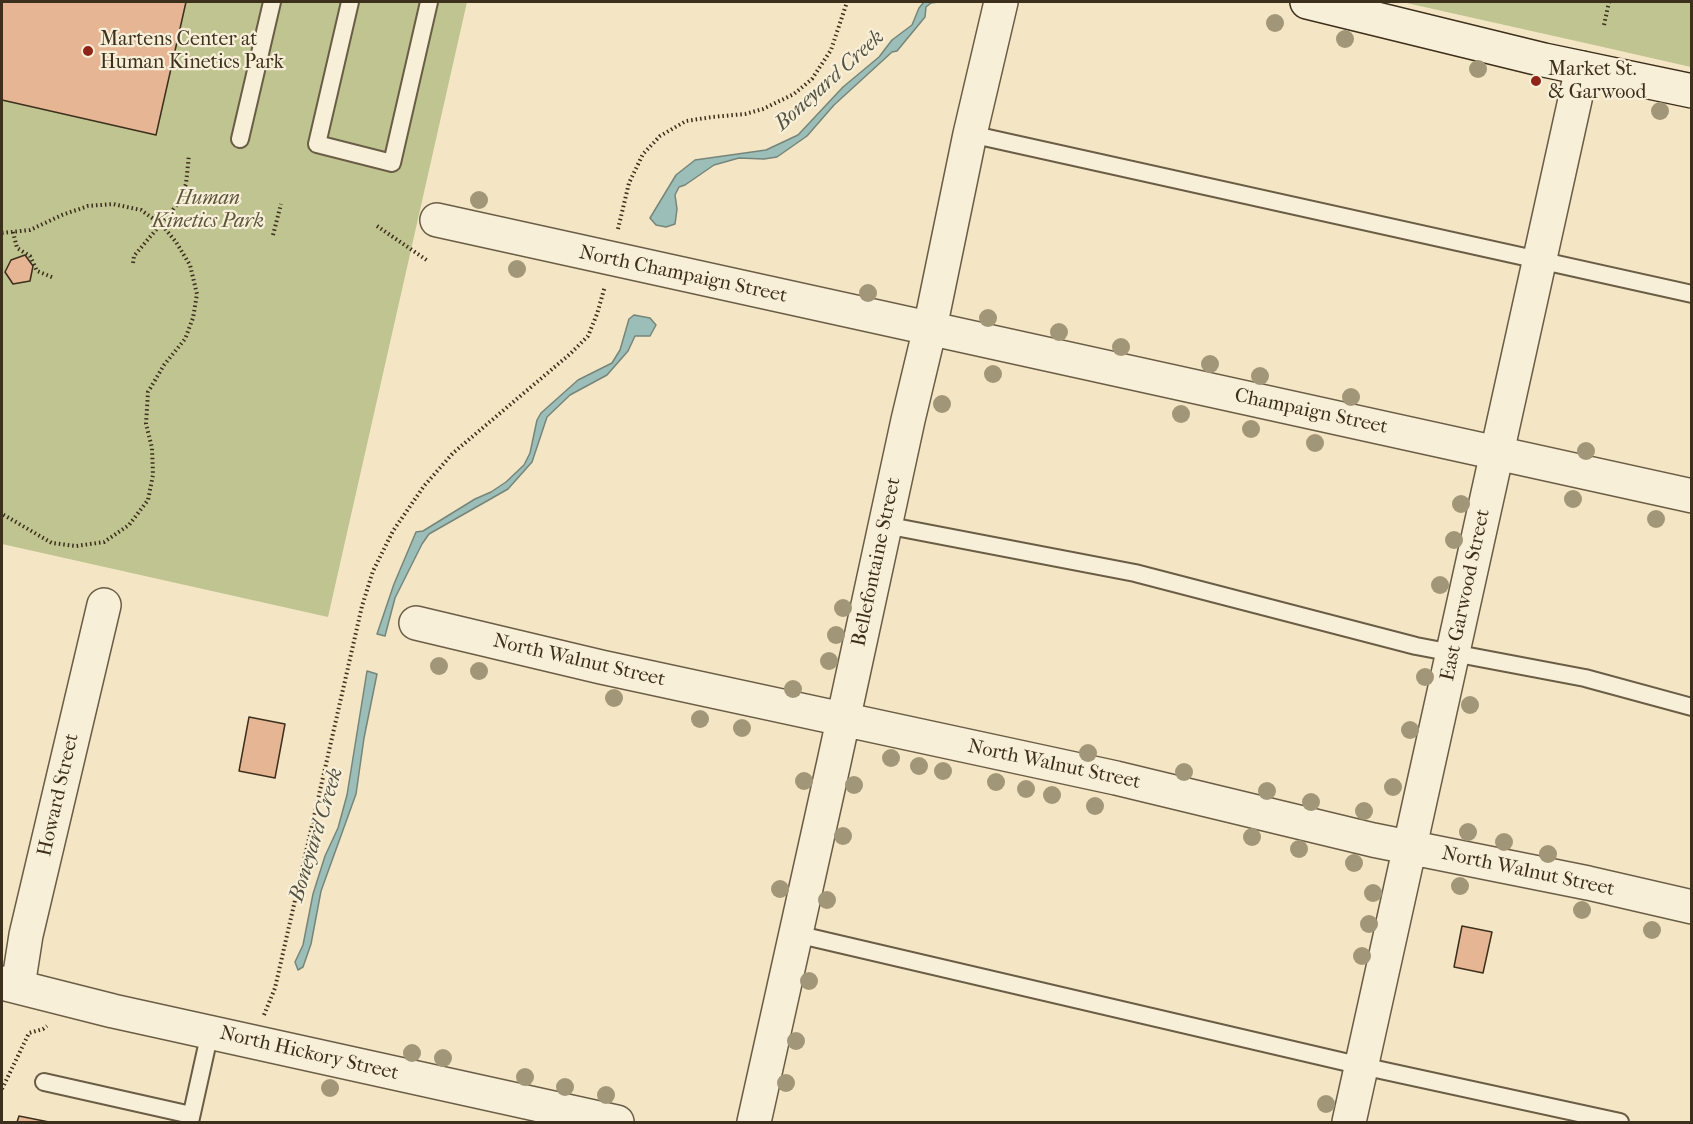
<!DOCTYPE html>
<html>
<head>
<meta charset="utf-8">
<style>
	body { margin:0 }
	#map { position:relative; width:1693px; height:1124px; overflow:hidden; background:#f4e6c4; font-family:"IM FELL French Canon",serif }
	canvas { display:block }
	.frame { position:absolute; inset:0; border:3px solid #3c2f1c; pointer-events:none }
</style>
</head>
<body>
<div id="map">
<canvas width="1693" height="1124"></canvas>
<div class="frame"></div>
</div>
<script>
const ctx = document.querySelector('canvas').getContext('2d');
ctx.lineJoin = 'round';
function fillPath(path, color) { ctx.fillStyle = color; ctx.fill(path, 'evenodd'); }
const shape = rows => new Path2D(rows.map(r => 'M' + r).join(''));
function stroke(path, color, width, dash) { ctx.strokeStyle = color; ctx.lineWidth = width; ctx.lineCap = dash ? 'butt' : 'round'; ctx.setLineDash(dash || []); ctx.stroke(path); }
function drawText(font, color, halo, rows, align = 'center') {
  ctx.font = font + ' "IM FELL French Canon",serif'; ctx.lineWidth = 4.5; ctx.setLineDash([]); ctx.textBaseline = 'middle'; ctx.strokeStyle = halo; ctx.fillStyle = color; for (const [text, x, y, turn = 0] of rows) {
    ctx.save(); ctx.translate(x, y); ctx.rotate((+turn || 0) * Math.PI / 180); ctx.textAlign = isNaN(turn) ? turn : align; if (halo) ctx.strokeText(text, 0, 0); ctx.fillText(text, 0, 0); ctx.restore();
  }
}
fillPath(shape([
	[2,2,467,2,328,617,2,544],
	[1402,2,1691,2,1691,67,1603,47]
]), '#bfc491');
const water = shape([
	[924,2,938,2,931,3,926,7,925,17,897,51,892,52,834,105,807,136,777,157,764,159,739,158,714,165,685,185,679,187,675,195,677,209,675,224,666,227,656,225,650,218,676,175,695,160,766,150,798,135,843,87,879,57,892,40,912,25,919,8,924,2],
	[634,315,650,318,656,325,650,336,635,336,628,351,607,375,570,395,547,417,532,462,508,489,429,534,422,544,395,598,385,636,377,634,394,584,416,532,423,531,475,499,491,492,506,482,524,465,530,453,537,420,541,413,578,380,612,363,620,350,629,319,634,315],
	[367,671,377,674,364,738,356,794,321,891,311,944,303,967,298,970,295,962,303,945,313,894,325,856,338,828,347,795,367,671]
]);
fillPath(water, '#9cbeb9');
stroke(water, '#76857a', 1.5);
const building = shape([
	[2,2,186,2,156,135,2,100,2,2],
	[25,255,33,266,30,281,13,284,5,272,11,260,25,255],
	[249,717,285,724,275,778,239,771,249,717],
	[1462,926,1492,932,1483,973,1454,967,1462,926],
	[19,1116,49,1122,17,1122,19,1116]
]);
fillPath(building, '#e6b594');
stroke(building, '#3c2f1c', 1.5);
const lane = shape([
	[350,2,317,144,392,163,429,2],
	[970,134,1692,294],
	[240,139,272,2],
	[885,525,1135,573,1416,646,1585,678,1692,707],
	[796,934,1362,1066,1620,1122],
	[44,1082,191,1115],
	[190,1122,210,1032]
]);
const street = shape([
	[437,220,1692,496],
	[416,623,601,667,1116,778,1373,840,1588,883,1692,907],
	[2,983,113,1011,617,1122],
	[18,986,26,935,104,605],
	[754,1122,834,762,908,420,930,328,970,134,1001,2],
	[1349,1122,1582,68]
]);
const secondary = shape([
	[1307,2,1544,60,1692,91]
]);
stroke(lane, '#6a5d46', 20);
stroke(street, '#6a5d46', 36);
stroke(secondary, '#3c2f1c', 36);
stroke(shape([
	[1604,25,1609,2],
	[377,226,428,261],
	[618,229,629,183,643,154,660,136,686,121,712,117,745,114,763,109,794,94,812,79,831,50,847,2],
	[13,232,17,248,30,256,37,271,54,278],
	[2,233,30,230,62,215,88,206,113,204,141,210,162,225,176,242,190,265,197,294,193,318,185,339,164,365,148,392,146,424,152,448,153,475,148,500,129,525,104,542,76,546,52,543,2,514],
	[273,235,281,204],
	[133,263,134,256,176,206,186,184,189,155],
	[264,1015,275,988,362,606,373,571,393,531,424,486,453,453,570,354,588,336,597,314,605,286],
	[2,1089,29,1033,43,1029,47,1026]
]), '#3c2f1c', 4, [1.5, 3]);
stroke(lane, '#f8efd9', 16);
stroke(street, '#f8efd9', 33);
stroke(secondary, '#f8efd9', 33);
ctx.fillStyle = '#a19678';
for (const [x, y] of [
	[1275,23],
	[1345,39],
	[1478,69],
	[1660,111],
	[479,200],
	[517,269],
	[868,293],
	[988,318],
	[1059,332],
	[1121,347],
	[1210,364],
	[993,374],
	[1260,376],
	[1351,397],
	[942,404],
	[1181,414],
	[1251,429],
	[1315,443],
	[1586,451],
	[1573,499],
	[1461,504],
	[1656,519],
	[1454,540],
	[1440,585],
	[843,608],
	[836,635],
	[829,661],
	[439,666],
	[479,671],
	[1425,677],
	[793,689],
	[614,698],
	[1470,705],
	[700,719],
	[742,728],
	[1410,730],
	[1088,753],
	[891,758],
	[919,766],
	[943,771],
	[1184,772],
	[804,781],
	[996,782],
	[854,785],
	[1393,787],
	[1026,789],
	[1267,791],
	[1052,795],
	[1311,802],
	[1095,806],
	[1364,811],
	[1468,832],
	[843,836],
	[1252,837],
	[1504,842],
	[1299,849],
	[1548,854],
	[1354,863],
	[1460,886],
	[780,889],
	[1373,893],
	[827,900],
	[1582,910],
	[1369,924],
	[1652,930],
	[1362,956],
	[809,981],
	[796,1041],
	[412,1053],
	[443,1058],
	[525,1077],
	[786,1083],
	[565,1087],
	[330,1088],
	[606,1095],
	[1326,1104]
]) { ctx.beginPath(); ctx.arc(x, y, 9, 0, 2 * Math.PI); ctx.fill(); }
for (const [x, y, r, color] of [
	[88,51,6,"#8f2418"],
	[1536,81,6,"#8f2418"]
]) { const dot = new Path2D(); dot.arc(x, y, r, 0, 2 * Math.PI); ctx.fillStyle = color; ctx.fill(dot); stroke(dot, '#f8efd9', 2); }
drawText('20px', '#3c2f1c', '#f8efd9', [
	["Martens Center at",100,40],
	["Human Kinetics Park",100,63],
	["Market St.",1548,70],
	["& Garwood",1548,93]
], 'left');
drawText('italic 20px', '#5d5439', '#f8efd9', [
	["Human",208,199],
	["Kinetics Park",208,222]
]);
drawText('20px', '#3c2f1c', '#f8efd9', [
	["North Champaign Street",683,275,12],
	["Champaign Street",1311,412,12],
	["Bellefontaine Street",877,562,-78],
	["East Garwood Street",1466,595,-78],
	["North Walnut Street",579,661,13],
	["North Walnut Street",1054,765,12],
	["Howard Street",59,795,-77],
	["North Walnut Street",1528,872,12],
	["North Hickory Street",309,1054,13]
]);
drawText('italic 21px', '#545343', '#f8efd9', [
	["Boneyard Creek",830,81,-42],
	["Boneyard Creek",317,835,-73]
]);
</script>
</body>
</html>
